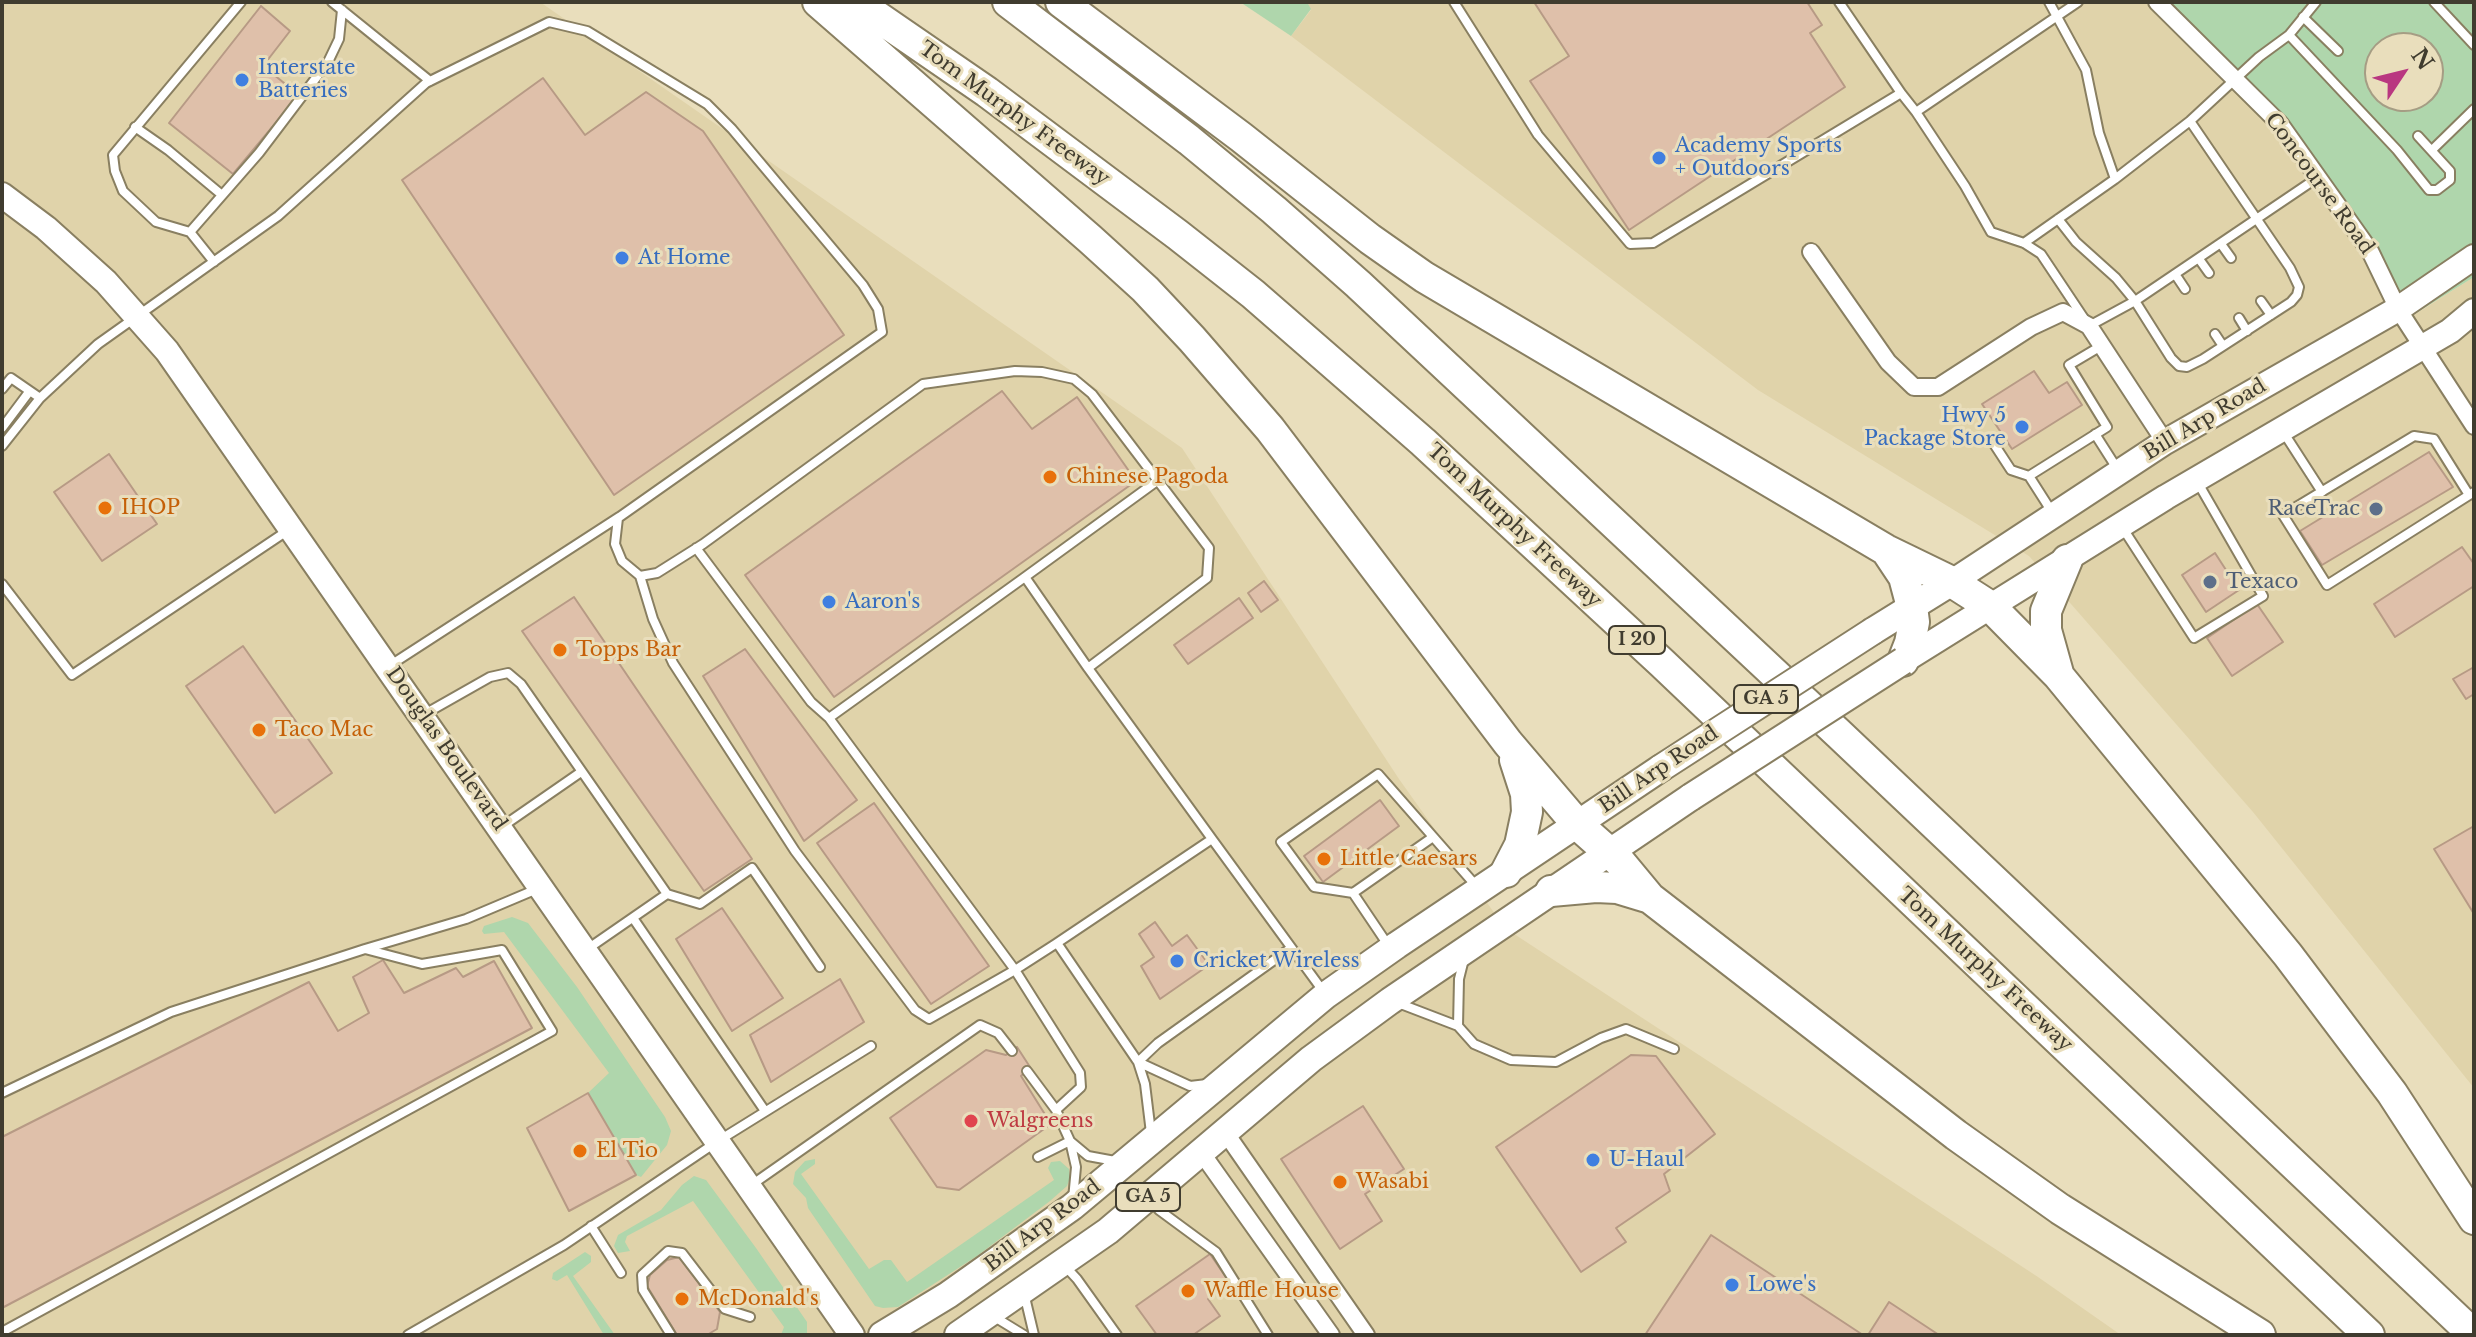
<!DOCTYPE html>
<html>
<head>
<meta charset="utf-8">
<style>
	body { margin:0 }
	#map { position:relative; width:2476px; height:1337px; overflow:hidden; background:#e9debc; font-family:"Libre Baskerville",serif }
	canvas { display:block }
	.frame { position:absolute; inset:0; border:4px solid #403c2f; pointer-events:none }
	.north { position:absolute; left:2364px; top:32px; width:80px; height:80px; box-sizing:border-box; background:#e9debc; border:2px solid #a59d84; border-radius:50%; rotate:55deg; font-size:22px; font-weight:700; line-height:32px; text-align:center; color:#403c2f }
	.north::after { content:''; display:block; margin:auto; width:28px; height:36px; background:#b93780; clip-path:polygon(50% 0,100% 100%,50% 72%,0 100%) }
</style>
</head>
<body>
<div id="map">
<canvas width="2476" height="1337"></canvas>
<div class="frame"></div>
<div class="north">N</div>
</div>
<script>
const ctx = document.querySelector('canvas').getContext('2d');
ctx.lineJoin = 'round';
function fillPath(path, color) { ctx.fillStyle = color; ctx.fill(path, 'evenodd'); }
const shape = rows => new Path2D(rows.map(r => 'M' + r).join(''));
function stroke(path, color, width, dash) { ctx.strokeStyle = color; ctx.lineWidth = width; ctx.lineCap = dash ? 'butt' : 'round'; ctx.setLineDash(dash || []); ctx.stroke(path); }
function drawText(font, color, halo, rows, align = 'center') {
  ctx.font = font + ' "Libre Baskerville",serif'; ctx.lineWidth = 6; ctx.setLineDash([]); ctx.textBaseline = 'middle'; ctx.strokeStyle = halo; ctx.fillStyle = color; for (const [text, x, y, turn = 0] of rows) {
    ctx.save(); ctx.translate(x, y); ctx.rotate((+turn || 0) * Math.PI / 180); ctx.textAlign = isNaN(turn) ? turn : align; if (halo) ctx.strokeText(text, 0, 0); ctx.fillText(text, 0, 0); ctx.restore();
  }
}
fillPath(shape([
	[2,2,540,2,1182,448,1399,779,1505,928,2038,1277,2121,1335,2,1335],
	[1307,2,2157,2,2280,124,2414,315,2474,277,2474,1088,2253,812,2029,556,1758,390,1291,36,1311,10]
]), '#e0d3aa');
fillPath(shape([
	[1240,2,1307,2,1311,9,1291,36],
	[2157,2,2474,2,2474,277,2413,315,2280,124],
	[2380,48,2428,48,2428,96,2380,96],
	[512,917,528,923,577,987,665,1117,671,1131,667,1145,641,1177,636,1175,588,1093,609,1073,504,932,484,934,482,931,484,926],
	[815,1159,815,1164,801,1174,869,1269,884,1260,891,1260,907,1282,1054,1180,1048,1168,1051,1162,1060,1161,1069,1169,1070,1178,1067,1186,1050,1201,977,1256,898,1307,883,1308,875,1306,808,1208,806,1198,793,1184,795,1172,805,1161],
	[694,1176,706,1180,756,1248,807,1322,807,1335,781,1335,784,1327,693,1201,627,1236,625,1242,630,1251,618,1253,614,1246,618,1235,661,1210,682,1185],
	[585,1252,591,1256,591,1262,573,1276,615,1335,604,1335,567,1275,557,1281,552,1279,553,1273]
]), '#afd6ac');
const building = shape([
	[1534,2,1807,2,1822,25,1810,33,1845,87,1629,230,1530,81,1569,56,1534,2],
	[261,6,290,31,263,66,299,95,233,174,169,123,261,6],
	[543,78,585,135,646,92,703,131,844,335,614,495,402,180,543,78],
	[2034,371,2049,393,2067,382,2082,405,2012,449,1982,404,2034,371],
	[1002,391,1032,429,1077,397,1136,481,834,697,745,575,1002,391],
	[2429,452,2453,487,2322,565,2300,531,2429,452],
	[109,454,157,524,102,561,54,492,109,454],
	[2462,547,2474,564,2474,586,2395,637,2374,604,2462,547],
	[2215,553,2239,590,2206,612,2182,575,2215,553],
	[1264,581,1278,600,1261,612,1248,593,1264,581],
	[574,597,752,859,704,891,522,631,574,597],
	[1239,598,1253,618,1188,664,1174,645,1239,598],
	[2257,604,2283,642,2232,676,2207,638,2257,604],
	[243,646,332,773,275,813,186,686,243,646],
	[745,649,857,800,804,841,703,676,745,649],
	[2474,667,2474,694,2466,699,2453,679,2474,667],
	[1380,800,1399,826,1323,882,1304,856,1380,800],
	[874,803,989,966,931,1004,817,843,874,803],
	[2474,826,2474,914,2434,849,2474,826],
	[722,908,783,998,732,1031,676,939,722,908],
	[1155,922,1172,946,1187,935,1209,965,1160,999,1141,966,1154,957,1139,934,1155,922],
	[383,960,404,993,456,968,463,977,494,961,532,1028,2,1308,2,1137,309,982,338,1031,369,1013,353,977,383,960],
	[840,979,864,1022,771,1082,750,1035,840,979],
	[1017,1047,1030,1067,1021,1076,1051,1124,959,1190,937,1187,890,1118,986,1050,1006,1055,1017,1047],
	[1631,1055,1656,1056,1715,1134,1664,1174,1670,1191,1616,1228,1626,1242,1581,1272,1496,1147,1631,1055],
	[588,1093,636,1175,569,1211,527,1128,588,1093],
	[1363,1106,1404,1169,1365,1194,1382,1221,1340,1249,1281,1159,1363,1106],
	[1711,1235,1863,1335,1645,1335,1711,1235],
	[1210,1254,1230,1283,1208,1299,1220,1316,1193,1335,1157,1335,1136,1306,1210,1254],
	[679,1257,720,1312,717,1329,707,1335,677,1335,647,1286,650,1275,667,1260,679,1257],
	[1889,1302,1939,1335,1868,1335,1889,1302]
]);
fillPath(building, '#dfc0aa');
stroke(building, '#b79a85', 2);
const service = shape([
	[332,2,430,81],
	[1454,2,1538,135,1630,244,1653,243,1901,93,1916,112,2078,2],
	[1839,2,1901,93],
	[2434,2,2474,45],
	[2303,17,2338,51],
	[2289,35,2397,150,2429,190,2437,190,2450,180,2450,171,2418,136],
	[1916,112,1965,186,1991,232,2024,243,2041,254,2089,326,2135,301,2317,178],
	[135,127,168,150,222,195],
	[2432,150,2474,109],
	[2115,179,2190,121,2259,57,2289,35,2316,2],
	[2058,219,2076,242,2116,278,2135,301,2171,358,2179,366,2187,367,2203,359,2291,302,2297,295,2299,287,2290,268,2190,121],
	[190,232,259,153,328,62,339,39,342,10],
	[2024,243,2115,179,2099,133,2086,70,2049,2],
	[2221,244,2231,258],
	[2199,259,2209,273],
	[214,262,190,232,156,222,123,191,115,171,113,155,241,2],
	[2175,274,2185,289],
	[2261,301,2271,315],
	[2239,318,2247,331],
	[2215,334,2223,346],
	[2,389,11,378,40,398],
	[2,428,29,392],
	[2282,430,2322,492],
	[2095,434,2118,470],
	[1994,444,2011,470,2029,476,2107,427,2069,365,2101,346],
	[2,446,40,398,98,344,278,216,426,83,549,22,587,31,707,104,732,129,863,285,878,309,882,332,618,518,615,544,622,561,640,576,657,573,703,544,923,384,1015,371,1042,372,1074,379,1092,394,1209,548,1207,578,1088,668,1212,839],
	[2029,476,2052,512],
	[2469,495,2434,439,2414,436,2283,515,2327,585,2474,492],
	[2122,527,2194,638,2263,596,2198,483],
	[640,576,653,619,673,663,795,851,915,1010,929,1019,1015,970,829,718,811,702,696,548],
	[1025,577,1157,481],
	[2,584,72,675,287,531],
	[389,666,619,517],
	[423,715,490,677,508,673,521,684,667,894,586,950],
	[829,718,1025,577,1088,668],
	[503,826,581,772],
	[1433,837,1353,893,1314,887,1281,842,1378,774,1478,888],
	[1353,893,1388,945],
	[667,894,700,904,752,868,820,967],
	[633,918,765,1111],
	[1291,948,1158,1043,1138,1062,1057,943,1212,839,1323,991],
	[365,949,466,919,537,889],
	[1398,1003,1458,1026,1459,979,1464,959],
	[1458,1026,1474,1044,1511,1060,1556,1062,1601,1038,1626,1029,1674,1049],
	[1027,1071,1056,1110,1070,1141,1038,1157],
	[2,1093,171,1012,365,949,422,964,502,950,552,1031,2,1332],
	[1056,1110,1081,1087,1080,1073,1015,970,1057,943],
	[1151,1133,1145,1084,1138,1062,1190,1086,1207,1084],
	[750,1186,980,1025,998,1033,1012,1051],
	[1073,1199,1076,1167,1070,1141,1088,1156,1115,1161],
	[1150,1199,1159,1210,1216,1252,1268,1335],
	[591,1226,621,1273],
	[1063,1264,1077,1279,1117,1335],
	[1024,1293,1034,1335],
	[993,1316,1024,1335],
	[408,1335,564,1245,718,1141,871,1046],
	[671,1335,643,1290,642,1275,668,1251,682,1253,725,1309,750,1317]
]);
const minor = shape([
	[2157,2,2280,124,2370,251,2398,309,2474,426],
	[1811,252,1888,362,1914,387,1938,387,2031,327,2063,312,2089,326,2165,442],
	[1225,1132,1366,1335],
	[1201,1152,1331,1335]
]);
const secondary = shape([
	[2,195,46,228,106,282,167,351,852,1335],
	[1952,582,2165,442,2398,309,2474,257],
	[1903,661,2166,497,2450,331,2474,311]
]);
const primary = shape([
	[1873,631,1952,582],
	[882,1335,948,1295,1072,1207,1326,995,1397,945,1661,768],
	[958,1335,1108,1231,1311,1059,1390,1001,1691,797]
]);
const motorway = shape([
	[818,2,1090,239,1145,289,1192,339,1270,429,1508,743,1577,824,1621,863,1650,898,1956,1135,2060,1209,2260,1335],
	[856,2,987,92,1178,235,1253,294,1423,442,1662,663,2369,1335],
	[1008,2,1189,140,1274,210,1358,284,1839,734,2474,1335],
	[1061,2,1241,137,1370,239,1424,277,1886,550,1952,582,1991,607,2058,675,2288,955,2392,1093,2474,1219],
	[1886,550,1904,577,1912,607,1914,622,1910,643,1903,661],
	[2058,673,2046,630,2046,611,2067,560],
	[1506,872,1520,845,1527,812,1526,794,1515,760],
	[1551,891,1596,887,1617,888,1650,898]
]);
stroke(service, '#897f61', 12);
stroke(minor, '#897f61', 20);
stroke(secondary, '#897f61', 28);
stroke(primary, '#897f61', 30);
stroke(motorway, '#897f61', 34);
stroke(service, '#fff', 8);
stroke(minor, '#fff', 16);
stroke(secondary, '#fff', 24);
stroke(primary, '#fff', 26);
stroke(motorway, '#fff', 30);
const primaryBridge = shape([
	[1661,768,1873,631],
	[1691,797,1903,661]
]);
stroke(primaryBridge, '#897f61', 30, []);
stroke(primaryBridge, '#fff', 26);
for (const [x, y, r, color] of [
	[242,80,8,"#3f7fe0"],
	[1659,158,8,"#3f7fe0"],
	[622,258,8,"#3f7fe0"],
	[2022,427,8,"#3f7fe0"],
	[1050,477,8,"#e8710a"],
	[105,508,8,"#e8710a"],
	[2376,509,8,"#5c6f8a"],
	[2210,582,8,"#5c6f8a"],
	[829,602,8,"#3f7fe0"],
	[560,650,8,"#e8710a"],
	[259,730,8,"#e8710a"],
	[1324,859,8,"#e8710a"],
	[1177,961,8,"#3f7fe0"],
	[971,1121,8,"#e0444e"],
	[580,1151,8,"#e8710a"],
	[1593,1160,8,"#3f7fe0"],
	[1340,1182,8,"#e8710a"],
	[1732,1285,8,"#3f7fe0"],
	[1188,1291,8,"#e8710a"],
	[682,1299,8,"#e8710a"]
]) { const dot = new Path2D(); dot.arc(x, y, r, 0, 2 * Math.PI); ctx.fillStyle = color; ctx.fill(dot); stroke(dot, '#e9debc', 3); }
for (const [x, y, w] of [
	[1637,640,56],
	[1766,699,64],
	[1148,1197,64]
]) { const box = new Path2D(); box.roundRect(x - w / 2, y - 14, w, 28, 6); ctx.fillStyle = '#e9debc'; ctx.fill(box); stroke(box, '#403c2f', 2); }
drawText('bold 18px', '#403c2f', null, [
	["I 20",1637,640],
	["GA 5",1766,699],
	["GA 5",1148,1197]
]);
drawText('20px', '#366cbe', '#e9debc', [
	["Interstate",258,68],
	["Batteries",258,91],
	["Academy Sports",1675,146],
	["+ Outdoors",1675,169],
	["At Home",638,258],
	["Hwy 5",2006,416,"right"],
	["Package Store",2006,439,"right"],
	["Aaron's",845,602],
	["Cricket Wireless",1193,961],
	["U-Haul",1609,1160],
	["Lowe's",1748,1285]
], 'left');
drawText('20px', '#403c2f', '#e9debc', [
	["Tom Murphy Freeway",1014,114,36],
	["Concourse Road",2319,184,54],
	["Bill Arp Road",2205,420,-31],
	["Tom Murphy Freeway",1514,526,43],
	["Douglas Boulevard",446,749,55],
	["Bill Arp Road",1659,770,-34],
	["Tom Murphy Freeway",1985,970,43],
	["Bill Arp Road",1043,1226,-37]
]);
drawText('20px', '#c56008', '#e9debc', [
	["Chinese Pagoda",1066,477],
	["IHOP",121,508],
	["Topps Bar",576,650],
	["Taco Mac",275,730],
	["Little Caesars",1340,859],
	["El Tio",596,1151],
	["Wasabi",1356,1182],
	["Waffle House",1204,1291],
	["McDonald's",698,1299]
], 'left');
drawText('20px', '#4e5e75', '#e9debc', [
	["RaceTrac",2360,509],
	["Texaco",2226,582,"left"]
], 'right');
drawText('20px', '#be3a42', '#e9debc', [
	["Walgreens",987,1121]
], 'left');
</script>
</body>
</html>
